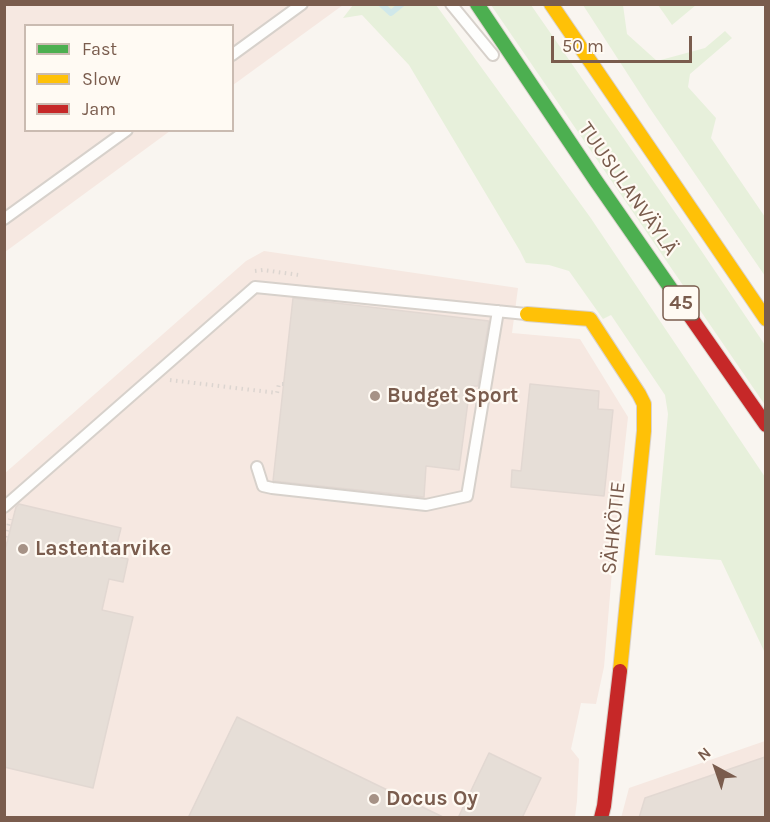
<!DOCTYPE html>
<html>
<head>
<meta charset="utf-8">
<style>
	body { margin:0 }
	#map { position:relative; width:770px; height:822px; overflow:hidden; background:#f9f5f0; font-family:Karla,sans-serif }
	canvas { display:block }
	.frame { position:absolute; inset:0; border:6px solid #7a5c4d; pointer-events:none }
	.legend { position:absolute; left:24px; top:24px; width:210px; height:108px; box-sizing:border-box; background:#fffaf3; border:2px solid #cabbb1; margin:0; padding:8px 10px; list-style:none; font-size:18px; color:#7a5c4d }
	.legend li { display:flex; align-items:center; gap:12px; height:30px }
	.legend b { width:30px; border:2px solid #cabbb1 }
	.north { position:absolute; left:686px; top:738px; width:60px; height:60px; -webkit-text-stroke:4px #fffaf3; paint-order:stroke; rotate:320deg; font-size:16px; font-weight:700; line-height:24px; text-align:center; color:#7a5c4d }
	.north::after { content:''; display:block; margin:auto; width:21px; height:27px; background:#7a5c4d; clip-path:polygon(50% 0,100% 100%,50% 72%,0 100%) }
	.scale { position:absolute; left:551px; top:36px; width:141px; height:27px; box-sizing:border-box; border:3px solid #7a5c4d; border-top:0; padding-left:8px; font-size:18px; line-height:21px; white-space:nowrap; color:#7a5c4d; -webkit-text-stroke:4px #fffaf3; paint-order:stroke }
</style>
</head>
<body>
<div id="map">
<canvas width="770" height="822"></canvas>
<div class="frame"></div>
<ul class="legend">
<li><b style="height:8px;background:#4caf50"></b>Fast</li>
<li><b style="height:8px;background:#ffc107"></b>Slow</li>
<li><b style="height:8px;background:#c62828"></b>Jam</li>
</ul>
<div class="north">N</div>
<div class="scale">50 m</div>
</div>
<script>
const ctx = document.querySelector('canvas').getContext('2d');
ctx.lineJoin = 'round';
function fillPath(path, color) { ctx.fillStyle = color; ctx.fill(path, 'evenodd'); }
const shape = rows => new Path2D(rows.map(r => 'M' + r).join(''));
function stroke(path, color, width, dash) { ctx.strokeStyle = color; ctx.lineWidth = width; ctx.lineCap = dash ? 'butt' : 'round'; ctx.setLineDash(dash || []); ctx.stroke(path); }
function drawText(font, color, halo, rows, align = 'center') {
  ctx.font = font + ' Karla,sans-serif'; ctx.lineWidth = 4.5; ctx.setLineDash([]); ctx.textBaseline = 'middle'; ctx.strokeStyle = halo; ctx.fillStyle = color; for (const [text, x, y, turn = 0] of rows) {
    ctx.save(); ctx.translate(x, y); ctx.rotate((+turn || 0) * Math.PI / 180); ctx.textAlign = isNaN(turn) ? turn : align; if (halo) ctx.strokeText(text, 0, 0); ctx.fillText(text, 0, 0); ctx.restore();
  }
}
fillPath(shape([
	[5,5,343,5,233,85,232,26,26,26,26,130,170,131,5,252],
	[264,251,518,288,512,333,580,339,628,417,615,535,604,667,596,704,581,703,571,749,579,759,577,801,575,817,5,817,4,474,246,261],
	[765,741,765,817,621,818,629,788]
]), '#f6e8e1');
fillPath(shape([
	[353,5,436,5,590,217,765,477,765,653,721,560,655,555,668,414,665,395,611,315,603,319,569,271,549,265,526,263,520,251,409,65,362,15,343,18],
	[491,5,531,5,690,234,765,345,765,405],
	[583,5,623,5,627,34,657,61,705,48,725,31,732,38,690,74,688,87,716,118,711,138,765,217,765,276,649,107],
	[658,5,696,5,672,25]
]), '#e7f0db');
stroke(shape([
	[381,4,391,13,402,4]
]), '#d0e8ea', 6);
const building = shape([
	[293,298,489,321,478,386,470,386,459,470,426,466,424,497,273,481,293,298],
	[530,384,599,391,598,409,613,410,604,496,511,487,512,470,521,471,530,384],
	[19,504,121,528,114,556,128,559,123,582,109,579,102,610,133,617,93,788,4,767,4,554,16,507,19,504],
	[237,717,445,818,188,818,237,717],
	[489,753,541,778,522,818,458,818,489,753],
	[765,757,765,818,639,818,645,798,765,757]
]);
fillPath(building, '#e6ded7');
stroke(building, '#e2d8d2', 1.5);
const lane = shape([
	[451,4,493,55],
	[232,55,302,4],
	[4,219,127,130],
	[257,467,263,486,272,488,426,505,467,496,498,311],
	[4,507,255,287,526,314]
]);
const fast = shape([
	[477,4,596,181,678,299]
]);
const slow = shape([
	[551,4,766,319],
	[527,314,590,319,639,394,644,404,644,431,620,671]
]);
const jam = shape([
	[678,299,766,425],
	[601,818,604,806,620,671]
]);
stroke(lane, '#d7d1cb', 14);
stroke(fast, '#d9d2cb', 16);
stroke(slow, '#d9d2cb', 16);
stroke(jam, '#d9d2cb', 16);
stroke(shape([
	[255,271,263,270,299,275],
	[170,380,277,393,279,384,284,384],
	[4,543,10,519]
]), '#dcd5d0', 4, [1.5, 4.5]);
stroke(lane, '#fefefd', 10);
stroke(fast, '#4caf50', 14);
stroke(slow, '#ffc107', 14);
stroke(jam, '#c62828', 14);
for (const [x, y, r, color] of [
	[375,396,6,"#a69286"],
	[23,549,6,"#a69286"],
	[374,799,6,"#a69286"]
]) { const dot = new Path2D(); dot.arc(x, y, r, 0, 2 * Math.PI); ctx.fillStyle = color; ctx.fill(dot); stroke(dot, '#fffaf3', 2); }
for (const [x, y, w] of [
	[681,303,36]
]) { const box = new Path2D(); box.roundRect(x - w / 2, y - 17, w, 34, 4.5); ctx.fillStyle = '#fffaf3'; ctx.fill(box); stroke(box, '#7a5c4d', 1.5); }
drawText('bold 20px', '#7a5c4d', null, [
	["45",681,303]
]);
drawText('21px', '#7a5c4d', '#fffaf3', [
	["TUUSULANVÄYLÄ",628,189,55],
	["SÄHKÖTIE",614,528,-84]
]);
drawText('bold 21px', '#7a5c4d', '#fffaf3', [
	["Budget Sport",387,396],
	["Lastentarvike",35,549],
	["Docus Oy",386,799]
], 'left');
</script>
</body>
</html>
